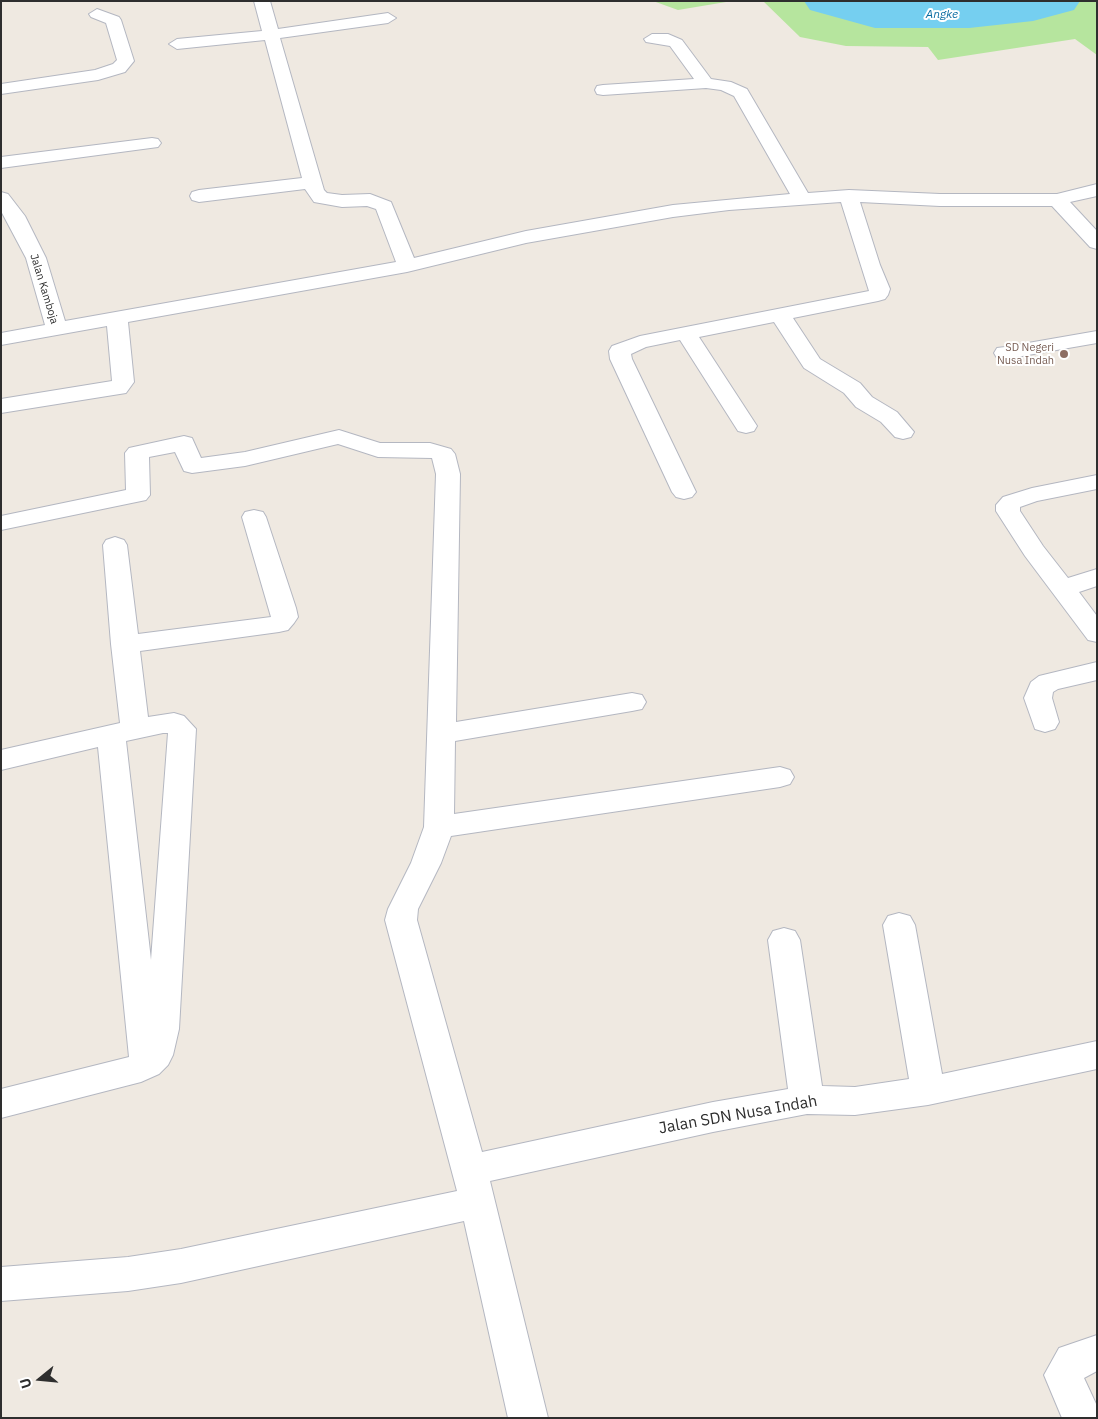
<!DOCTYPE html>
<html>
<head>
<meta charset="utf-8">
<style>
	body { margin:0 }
	#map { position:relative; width:1098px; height:1419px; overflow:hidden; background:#efe9e1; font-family:"IBM Plex Sans",sans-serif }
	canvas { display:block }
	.frame { position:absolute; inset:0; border:2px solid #2e2e2e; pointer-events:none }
	.north { position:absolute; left:15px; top:1354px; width:50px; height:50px; -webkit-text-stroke:4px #fff; paint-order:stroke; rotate:253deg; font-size:14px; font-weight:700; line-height:20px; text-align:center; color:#2e2e2e }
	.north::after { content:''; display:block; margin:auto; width:18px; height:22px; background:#2e2e2e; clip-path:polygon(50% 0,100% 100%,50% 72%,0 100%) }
</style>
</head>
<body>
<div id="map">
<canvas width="1098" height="1419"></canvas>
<div class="frame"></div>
<div class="north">U</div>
</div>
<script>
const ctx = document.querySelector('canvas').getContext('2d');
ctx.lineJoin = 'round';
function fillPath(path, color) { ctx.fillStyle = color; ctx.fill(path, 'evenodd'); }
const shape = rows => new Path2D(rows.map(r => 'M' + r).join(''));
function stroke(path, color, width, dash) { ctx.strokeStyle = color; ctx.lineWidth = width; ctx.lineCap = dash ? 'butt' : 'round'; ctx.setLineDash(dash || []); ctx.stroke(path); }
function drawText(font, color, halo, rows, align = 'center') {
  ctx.font = font + ' "IBM Plex Sans",sans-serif'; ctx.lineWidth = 4; ctx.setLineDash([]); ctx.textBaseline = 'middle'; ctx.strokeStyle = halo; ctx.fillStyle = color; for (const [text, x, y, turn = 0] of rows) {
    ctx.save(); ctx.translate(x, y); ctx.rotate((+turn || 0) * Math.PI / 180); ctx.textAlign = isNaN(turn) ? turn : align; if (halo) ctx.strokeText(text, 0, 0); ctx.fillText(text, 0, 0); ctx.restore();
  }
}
fillPath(shape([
	[653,1,732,1,678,10],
	[763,1,1097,1,1097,55,1075,39,938,60,928,47,846,46,800,37]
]), '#b6e59e');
fillPath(shape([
	[804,1,877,2,1080,1,1074,10,1033,21,969,28,875,28,810,10,804,1]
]), '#75cff0');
const minor = shape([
	[254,1,270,1,278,29,388,13,396,18,388,23,280,38,324,190,327,193,342,195,370,194,391,202,414,258,526,231,673,205,790,194,734,96,721,90,706,88,603,95,597,94,595,90,597,86,603,85,694,79,670,46,646,42,644,39,652,34,668,34,682,40,711,79,731,82,747,89,808,193,849,190,940,194,1057,194,1097,184,1097,196,1070,202,1097,231,1097,249,1090,247,1052,206,940,206,860,202,880,265,890,289,888,295,885,299,878,301,793,318,820,359,860,383,872,397,897,412,914,432,911,437,903,439,895,437,881,422,856,407,844,393,804,368,774,322,699,337,757,426,754,431,746,433,738,431,680,340,646,347,631,354,632,359,696,492,692,497,684,499,676,497,672,492,610,359,609,351,612,346,640,336,869,291,841,202,729,210,673,217,526,243,407,272,128,322,134,382,126,393,1,413,1,399,112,381,107,326,1,345,1,333,45,325,26,258,1,211,1,192,8,194,25,216,46,258,65,321,396,262,376,209,367,206,342,207,314,202,305,189,199,202,192,200,190,196,192,192,199,190,302,178,265,40,177,49,169,44,177,39,262,31,254,1],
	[97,9,119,17,121,20,134,61,125,72,98,80,1,94,1,84,95,70,113,64,117,60,106,23,91,17,89,14,97,9],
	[152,138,158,139,161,143,158,147,1,168,1,157,152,138],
	[1097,331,1097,343,1005,359,997,358,994,353,997,348,1005,347,1097,331],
	[339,430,380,443,430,443,451,449,455,454,460,474,456,722,632,693,642,695,646,702,642,709,632,711,455,741,454,814,780,767,790,770,794,777,790,784,780,787,451,836,441,863,418,909,417,920,482,1152,713,1102,788,1089,768,940,773,931,784,928,795,931,800,940,822,1086,855,1087,909,1079,883,925,888,916,899,913,910,916,915,925,942,1074,1097,1041,1097,1069,928,1105,855,1115,807,1114,713,1132,490,1181,548,1418,508,1418,464,1221,181,1283,128,1291,1,1301,1,1267,128,1257,181,1249,457,1191,385,920,388,909,411,863,424,827,436,474,432,458,378,457,338,444,245,466,192,473,184,471,175,452,149,457,150,495,146,500,1,530,1,516,126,490,125,453,129,448,184,436,192,438,201,458,245,452,339,430],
	[1097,475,1097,489,1037,501,1020,507,1020,511,1043,546,1068,578,1097,569,1097,586,1079,592,1097,616,1097,642,1088,640,1025,556,996,511,996,505,1003,497,1032,488,1097,475],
	[254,510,263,512,266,517,296,608,298,617,294,623,288,630,279,632,140,651,148,717,174,713,184,716,196,729,179,1029,173,1055,168,1065,159,1074,141,1082,1,1118,1,1089,129,1057,98,747,1,770,1,750,120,723,111,644,103,545,106,540,115,537,124,540,127,545,138,634,271,617,242,517,245,512,254,510],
	[163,733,168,733,151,960,126,741,163,733],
	[1097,662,1097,680,1058,689,1053,692,1052,698,1059,722,1055,729,1045,732,1035,729,1024,698,1031,682,1039,676,1097,662],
	[1097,1335,1097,1371,1084,1378,1097,1406,1097,1418,1062,1418,1044,1375,1059,1348,1097,1335]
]);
stroke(minor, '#b4b7c1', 2);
fillPath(minor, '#fff');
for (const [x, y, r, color] of [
	[1064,354,5,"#8d6e63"]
]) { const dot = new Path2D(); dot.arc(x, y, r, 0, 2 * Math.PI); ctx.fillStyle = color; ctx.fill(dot); stroke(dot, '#fff', 2); }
drawText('11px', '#2e2e2e', '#fff', [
	["Jalan Kamboja",44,289,73]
]);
drawText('11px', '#785e54', '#fff', [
	["SD Negeri",1054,348],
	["Nusa Indah",1054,361]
], 'right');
drawText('italic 12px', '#0d6fa3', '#fff', [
	["Angke",942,15]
]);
drawText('16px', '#2e2e2e', '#fff', [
	["Jalan SDN Nusa Indah",738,1115,-10]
]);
</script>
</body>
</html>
